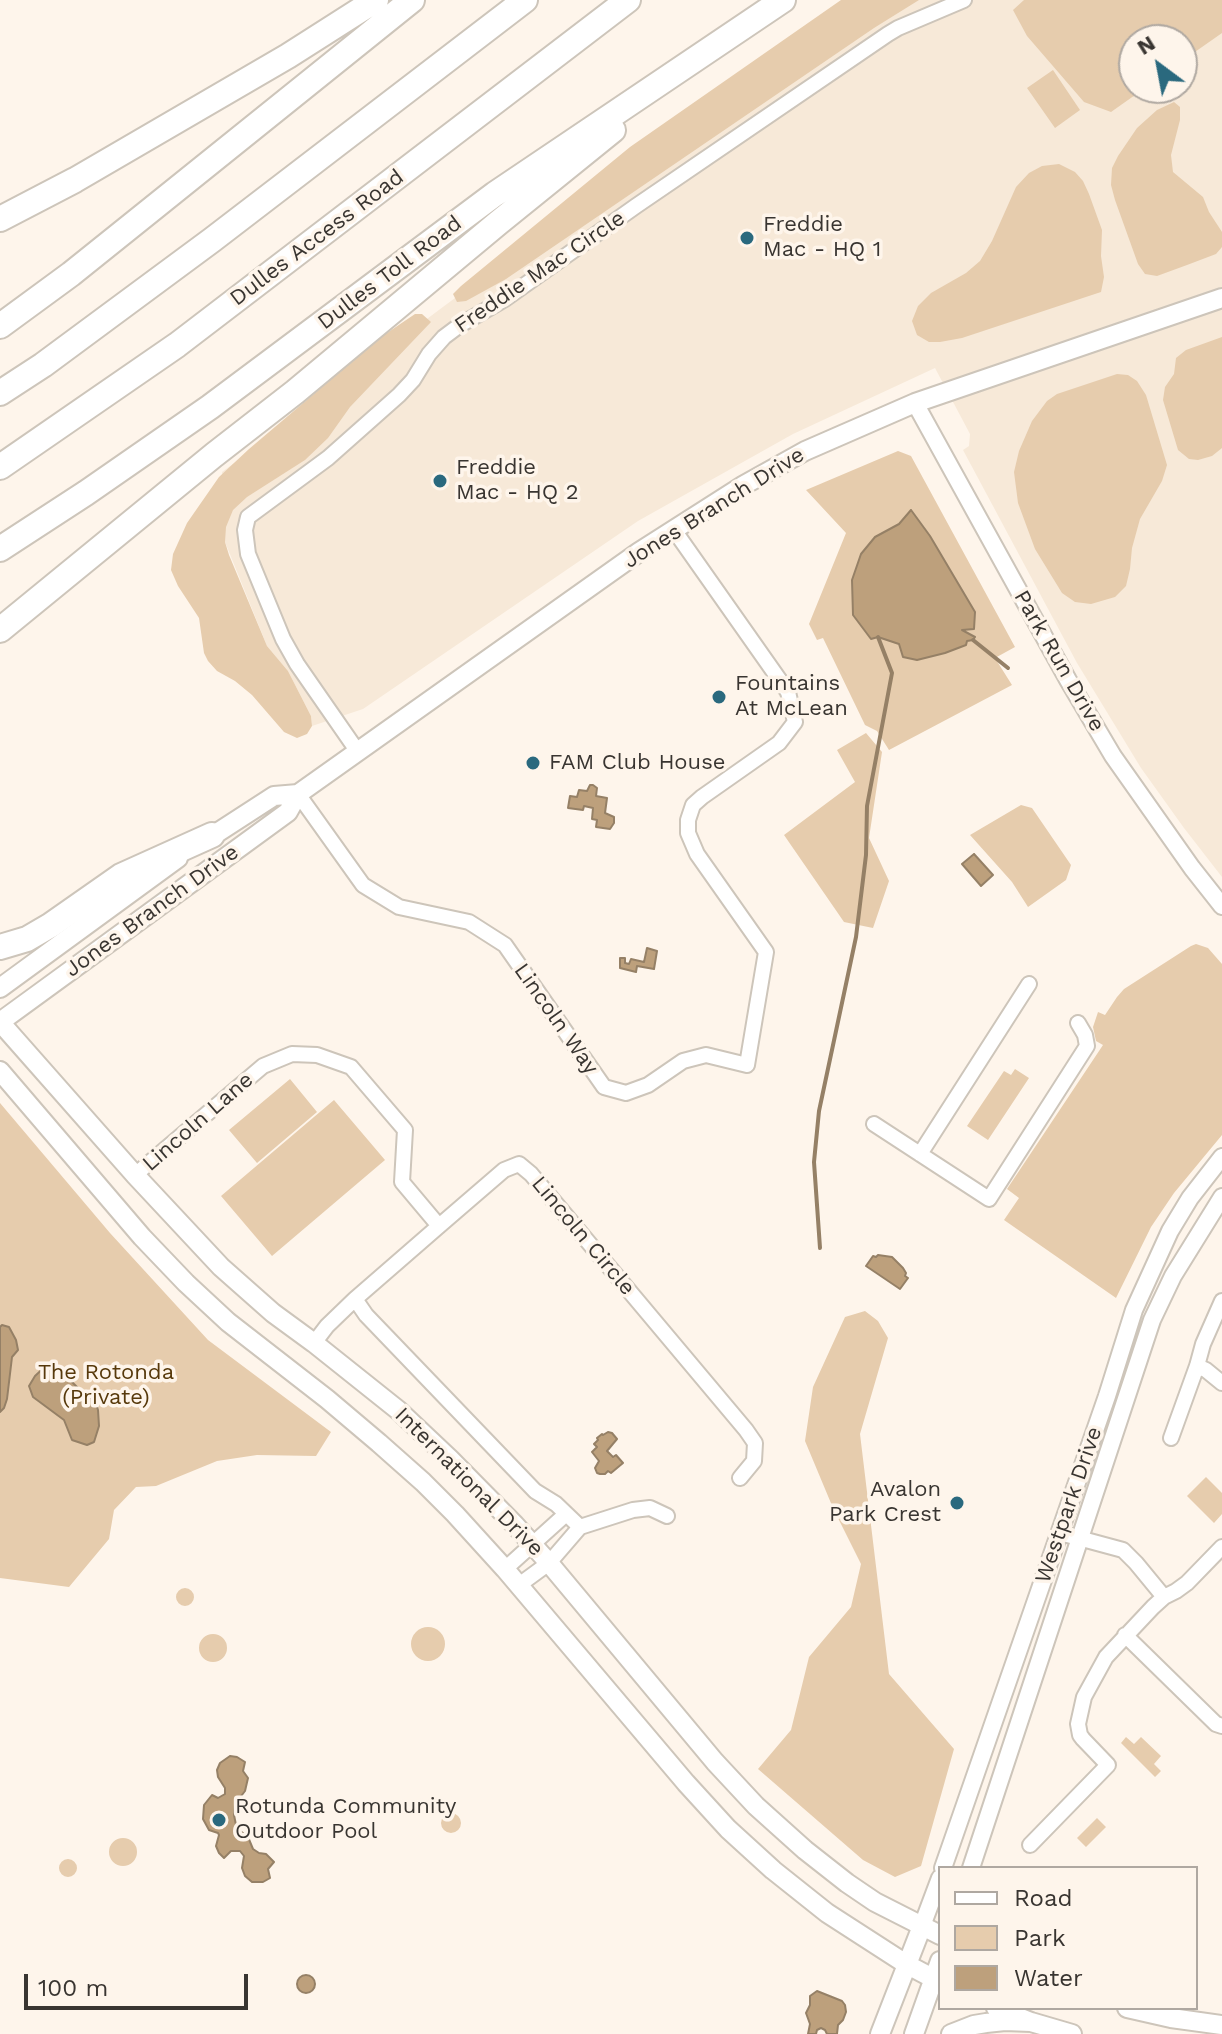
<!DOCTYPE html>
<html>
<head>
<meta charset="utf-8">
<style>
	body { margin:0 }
	#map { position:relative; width:1222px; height:2034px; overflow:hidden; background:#fef5eb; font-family:"Work Sans",sans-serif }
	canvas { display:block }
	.legend { position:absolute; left:938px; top:1866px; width:260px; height:144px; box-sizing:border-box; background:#fef5eb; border:2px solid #afa8a1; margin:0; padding:10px 14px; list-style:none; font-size:24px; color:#393531 }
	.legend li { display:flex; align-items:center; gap:16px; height:40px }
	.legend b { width:40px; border:2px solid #afa8a1 }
	.north { position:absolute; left:1118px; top:24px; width:80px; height:80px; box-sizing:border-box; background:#fef5eb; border:2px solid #afa8a1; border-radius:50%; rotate:328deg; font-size:22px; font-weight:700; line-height:32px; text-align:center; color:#393531 }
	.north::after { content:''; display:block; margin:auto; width:28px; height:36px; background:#2a697e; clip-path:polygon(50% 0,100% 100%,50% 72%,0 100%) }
	.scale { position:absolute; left:24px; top:1974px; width:224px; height:36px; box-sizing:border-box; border:4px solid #393531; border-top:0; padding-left:10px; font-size:24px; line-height:28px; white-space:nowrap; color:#393531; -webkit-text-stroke:6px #fef5eb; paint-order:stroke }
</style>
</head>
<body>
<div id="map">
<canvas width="1222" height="2034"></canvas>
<ul class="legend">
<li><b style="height:10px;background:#fff"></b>Road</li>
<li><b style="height:22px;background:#e6ccad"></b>Park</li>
<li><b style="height:22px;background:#bda07c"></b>Water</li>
</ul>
<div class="north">N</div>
<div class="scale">100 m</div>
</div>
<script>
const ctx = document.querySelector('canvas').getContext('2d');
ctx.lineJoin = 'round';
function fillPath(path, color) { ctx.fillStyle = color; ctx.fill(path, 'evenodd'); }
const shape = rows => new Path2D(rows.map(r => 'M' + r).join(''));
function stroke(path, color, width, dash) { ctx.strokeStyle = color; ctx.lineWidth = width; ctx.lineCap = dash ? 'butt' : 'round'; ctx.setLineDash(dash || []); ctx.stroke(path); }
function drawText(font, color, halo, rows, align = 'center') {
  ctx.font = font + ' "Work Sans",sans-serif'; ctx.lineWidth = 7; ctx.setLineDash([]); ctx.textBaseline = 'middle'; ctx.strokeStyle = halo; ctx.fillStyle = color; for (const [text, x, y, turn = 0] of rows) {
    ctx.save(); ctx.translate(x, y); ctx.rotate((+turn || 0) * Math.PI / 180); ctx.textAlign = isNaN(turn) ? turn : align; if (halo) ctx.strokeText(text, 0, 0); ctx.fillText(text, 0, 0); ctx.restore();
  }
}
fillPath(shape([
	[854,0,1222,0,1222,877,1184,828,1141,768,1077,663,963,450,969,446,970,434,935,368,793,434,638,521,363,709,312,726,311,716,288,671,267,646,225,542,222,472],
	[1134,40,1182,40,1182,88,1134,88]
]), '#f7e9d8');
fillPath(shape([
	[841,0,919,0,874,28,506,279,466,301,457,302,453,294,461,286,630,147],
	[1024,0,1222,0,1222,33,1182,61,1182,40,1134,40,1134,88,1145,88,1111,112,1084,102,1027,36,1013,10],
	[1053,70,1080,110,1055,128,1027,88],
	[1174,102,1180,107,1180,120,1171,155,1173,172,1203,197,1209,212,1222,232,1222,247,1216,254,1187,265,1157,276,1145,274,1138,264,1115,200,1111,185,1112,168,1118,156,1137,128,1157,110],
	[1059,164,1075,172,1083,181,1089,194,1102,230,1101,256,1104,277,1101,292,962,338,940,342,929,342,917,335,912,321,918,306,931,293,966,273,980,261,992,241,1016,187,1029,173,1042,166],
	[415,314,422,314,431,322,350,407,328,438,305,460,247,497,233,510,226,527,225,542,229,555,267,646,288,671,311,716,312,726,307,734,297,738,284,732,252,695,235,681,217,671,208,661,204,653,199,618,178,586,171,570,173,554,187,523,219,477,249,449,381,337],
	[1222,337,1222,448,1212,456,1198,460,1189,459,1178,450,1163,400,1165,387,1174,374,1176,358,1186,350],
	[1117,374,1128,375,1137,381,1146,395,1167,465,1162,481,1140,519,1132,548,1130,569,1126,586,1115,597,1091,604,1075,602,1062,593,1035,549,1018,503,1014,472,1019,451,1032,421,1047,401,1057,394],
	[898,451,911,456,1015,647,995,658,1012,685,889,750,877,731,865,725,823,638,817,640,809,624,846,533,806,490],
	[911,510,930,536,975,612,961,629,974,637,967,641,899,644,878,637,875,537,899,524],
	[866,733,882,752,869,838,889,881,873,928,844,922,784,835,855,782,837,750],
	[1021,805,1032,808,1071,865,1066,880,1028,907,1012,882,970,835],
	[1196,944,1208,948,1222,964,1222,1135,1174,1193,1151,1227,1116,1298,1004,1220,1019,1198,1007,1189,1103,1045,1096,1041,1093,1027,1098,1012,1105,1015,1117,997,1124,989,1191,946],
	[1015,1069,1029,1078,988,1140,967,1126,1004,1071,1011,1075],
	[290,1079,317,1112,257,1163,229,1130],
	[334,1100,385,1160,272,1256,221,1196],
	[0,1103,110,1233,208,1340,331,1432,316,1456,257,1455,217,1461,156,1486,136,1487,114,1510,109,1539,69,1587,0,1578],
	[865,1311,878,1321,888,1338,860,1434,889,1674,954,1749,921,1866,895,1877,863,1860,758,1769,791,1730,809,1657,851,1607,861,1564,833,1508,805,1441,813,1387,845,1317],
	[1206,1477,1222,1493,1222,1514,1214,1523,1187,1496],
	'176 1597a9 9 0 1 1 18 0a9 9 0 1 1-18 0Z',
	'411 1644a17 17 0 1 1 34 0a17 17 0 1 1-34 0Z',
	'199 1648a14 14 0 1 1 28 0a14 14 0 1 1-28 0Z',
	[1126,1737,1134,1744,1141,1737,1161,1756,1154,1764,1161,1771,1155,1777,1121,1743],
	'441 1823a10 10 0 1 1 20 0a10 10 0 1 1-20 0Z',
	[1097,1818,1106,1827,1086,1847,1077,1838],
	'109 1852a14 14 0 1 1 28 0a14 14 0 1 1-28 0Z',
	'59 1868a9 9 0 1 1 18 0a9 9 0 1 1-18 0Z'
]), '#e6ccad');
const water = shape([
	[911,510,930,536,975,612,974,629,962,630,975,637,973,640,967,641,966,645,945,653,917,660,903,657,899,644,878,637,871,639,853,615,852,580,861,554,875,537,899,524,911,510],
	[590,785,593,785,597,788,596,796,607,798,605,813,614,817,614,823,610,829,596,827,597,820,592,819,593,808,584,806,583,810,568,808,570,796,577,797,579,790,587,791,590,785],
	[974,854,993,875,981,886,962,864,974,854],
	[647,948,657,951,654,969,637,966,636,972,620,968,620,958,625,958,625,963,629,964,631,959,644,962,647,948],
	[878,1255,892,1257,903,1268,906,1273,905,1276,908,1278,900,1289,866,1266,873,1256,876,1257,878,1255],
	[2,1325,9,1327,16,1340,18,1350,12,1357,7,1399,4,1408,0,1412,0,1327,2,1325],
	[49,1363,56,1366,79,1389,95,1401,98,1410,99,1426,94,1442,87,1445,72,1440,64,1420,33,1397,29,1386,35,1376,49,1363],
	[608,1432,612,1433,617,1439,607,1451,613,1457,616,1455,623,1463,611,1473,608,1471,605,1474,600,1474,597,1473,595,1468,599,1461,592,1452,597,1447,594,1444,598,1440,597,1438,602,1434,603,1435,608,1432],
	[230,1756,237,1757,245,1762,243,1771,248,1778,245,1791,235,1804,234,1815,236,1825,239,1830,248,1837,253,1849,259,1853,266,1854,274,1862,268,1869,270,1878,263,1882,252,1882,245,1876,242,1868,244,1856,240,1851,231,1851,224,1858,219,1853,216,1846,219,1835,218,1833,209,1830,203,1819,204,1805,212,1795,218,1798,225,1794,225,1788,218,1777,217,1770,220,1763,230,1756],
	'297 1984a9 9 0 1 1 18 0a9 9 0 1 1-18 0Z',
	[817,1991,842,2001,845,2005,846,2012,843,2020,838,2025,837,2034,827,2034,825,2030,821,2028,817,2030,816,2034,808,2034,810,2024,806,2013,810,2005,810,1996,817,1991]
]);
fillPath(water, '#bda07c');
stroke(water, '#958066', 2);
stroke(shape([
	[973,640,1008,668],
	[820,1248,814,1162,819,1111,856,937,866,855,867,806,892,673,878,637]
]), '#958066', 4);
const minor = shape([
	[358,752,297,664,283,639,248,554,245,530,248,517,328,458,399,395,413,380,429,354,444,337,460,325,505,299,636,206,888,34,898,28,964,0],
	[298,794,363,885,399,907,469,922,505,945,604,1087,626,1093,648,1085,683,1061,706,1055,747,1065,766,952,697,854,688,833,688,820,693,805,702,797,779,743,795,722,788,692,674,530],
	[874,1124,989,1199,1087,1046,1085,1035,1078,1023],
	[920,1154,1029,984],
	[135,1175,263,1066,292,1054,317,1055,351,1067,405,1130,402,1182,439,1226],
	[355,1299,366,1315,535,1491,556,1504,580,1527],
	[314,1343,327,1326,355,1299,439,1226,504,1170,519,1164,531,1174,746,1430,755,1443,754,1461,740,1478],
	[1197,1366,1206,1370,1222,1383],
	[1171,1438,1197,1366,1203,1344,1222,1301],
	[1060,1533,1123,1550,1136,1563,1164,1597],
	[505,1569,566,1514],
	[519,1585,549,1563,580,1527,633,1510,650,1508,667,1516],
	[1125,1635,1216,1724,1222,1726],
	[1030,1845,1108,1765,1083,1739,1080,1735,1078,1724,1084,1697,1106,1657,1153,1607,1164,1597,1176,1591,1187,1583,1222,1547]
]);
const tertiary = shape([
	[915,403,1068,680,1113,756,1192,868,1222,906],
	[943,1868,1107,1396,1134,1310,1170,1231,1190,1198,1222,1157],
	[971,1868,1152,1320,1173,1276,1222,1197],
	[922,1926,940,1878]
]);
const secondary = shape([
	[203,842,274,796,298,794],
	[0,988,178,858],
	[0,1022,288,812,298,794,639,552,744,485,805,451,915,403,1222,298],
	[0,1022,135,1175,221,1267,273,1313,314,1343,398,1410,450,1459,515,1525,549,1563,715,1762,756,1806,805,1850,847,1883,875,1902,940,1935],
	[0,1071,142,1237,186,1283,228,1322,327,1399,379,1443,423,1482,455,1514,505,1569,686,1783,728,1829,773,1870,827,1913,906,1964,940,1982],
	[996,2008,1031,2022,1072,2034],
	[1127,2008,1171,2018,1222,2025],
	[880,2034,922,1926],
	[914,2034,940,1961],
	[951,2034,974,2025,986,2023,1005,2021,1031,2022]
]);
const motorway = shape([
	[0,219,75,180,288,56,376,0],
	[0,326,71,274,157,205,412,0],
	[0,393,43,365,212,240,525,0],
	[0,467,177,345,628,0],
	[0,549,86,493,210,407,495,194,783,0],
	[0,630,214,455,295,392,498,223,613,130],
	[0,947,27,939,51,925,121,876,212,835]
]);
stroke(minor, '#cdc5ba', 18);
stroke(tertiary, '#cdc5ba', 20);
stroke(secondary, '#cdc5ba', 22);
stroke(motorway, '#cdc5ba', 28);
stroke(minor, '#fff', 14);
stroke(tertiary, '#fff', 16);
stroke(secondary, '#fff', 18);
stroke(motorway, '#fff', 24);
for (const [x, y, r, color] of [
	[747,238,8,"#2a697e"],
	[440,481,8,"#2a697e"],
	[719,697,8,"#2a697e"],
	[533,763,8,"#2a697e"],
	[957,1503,8,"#2a697e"],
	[219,1820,8,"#2a697e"]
]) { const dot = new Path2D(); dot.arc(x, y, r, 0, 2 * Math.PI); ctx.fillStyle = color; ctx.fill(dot); stroke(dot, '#fef5eb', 3); }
drawText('22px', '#393531', '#fef5eb', [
	["Freddie",763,225],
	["Mac - HQ 1",763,250],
	["Freddie",456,468],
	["Mac - HQ 2",456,493],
	["Fountains",735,684],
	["At McLean",735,709],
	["FAM Club House",549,763],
	["Avalon",941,1490,"right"],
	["Park Crest",941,1515,"right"],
	["Rotunda Community",235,1807],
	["Outdoor Pool",235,1832]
], 'left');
drawText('22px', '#393531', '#fef5eb', [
	["Dulles Access Road",317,238,-37],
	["Freddie Mac Circle",540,272,-34],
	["Dulles Toll Road",390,273,-37],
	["Jones Branch Drive",714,508,-32],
	["Park Run Drive",1059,661,60],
	["Jones Branch Drive",152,911,-36],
	["Lincoln Way",556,1019,55],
	["Lincoln Lane",198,1122,-41],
	["Lincoln Circle",583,1236,50],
	["International Drive",469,1482,45],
	["Westpark Drive",1069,1505,-71]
]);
drawText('22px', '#57390b', '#fef5eb', [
	["The Rotonda",106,1373],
	["(Private)",106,1398]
]);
</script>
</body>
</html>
